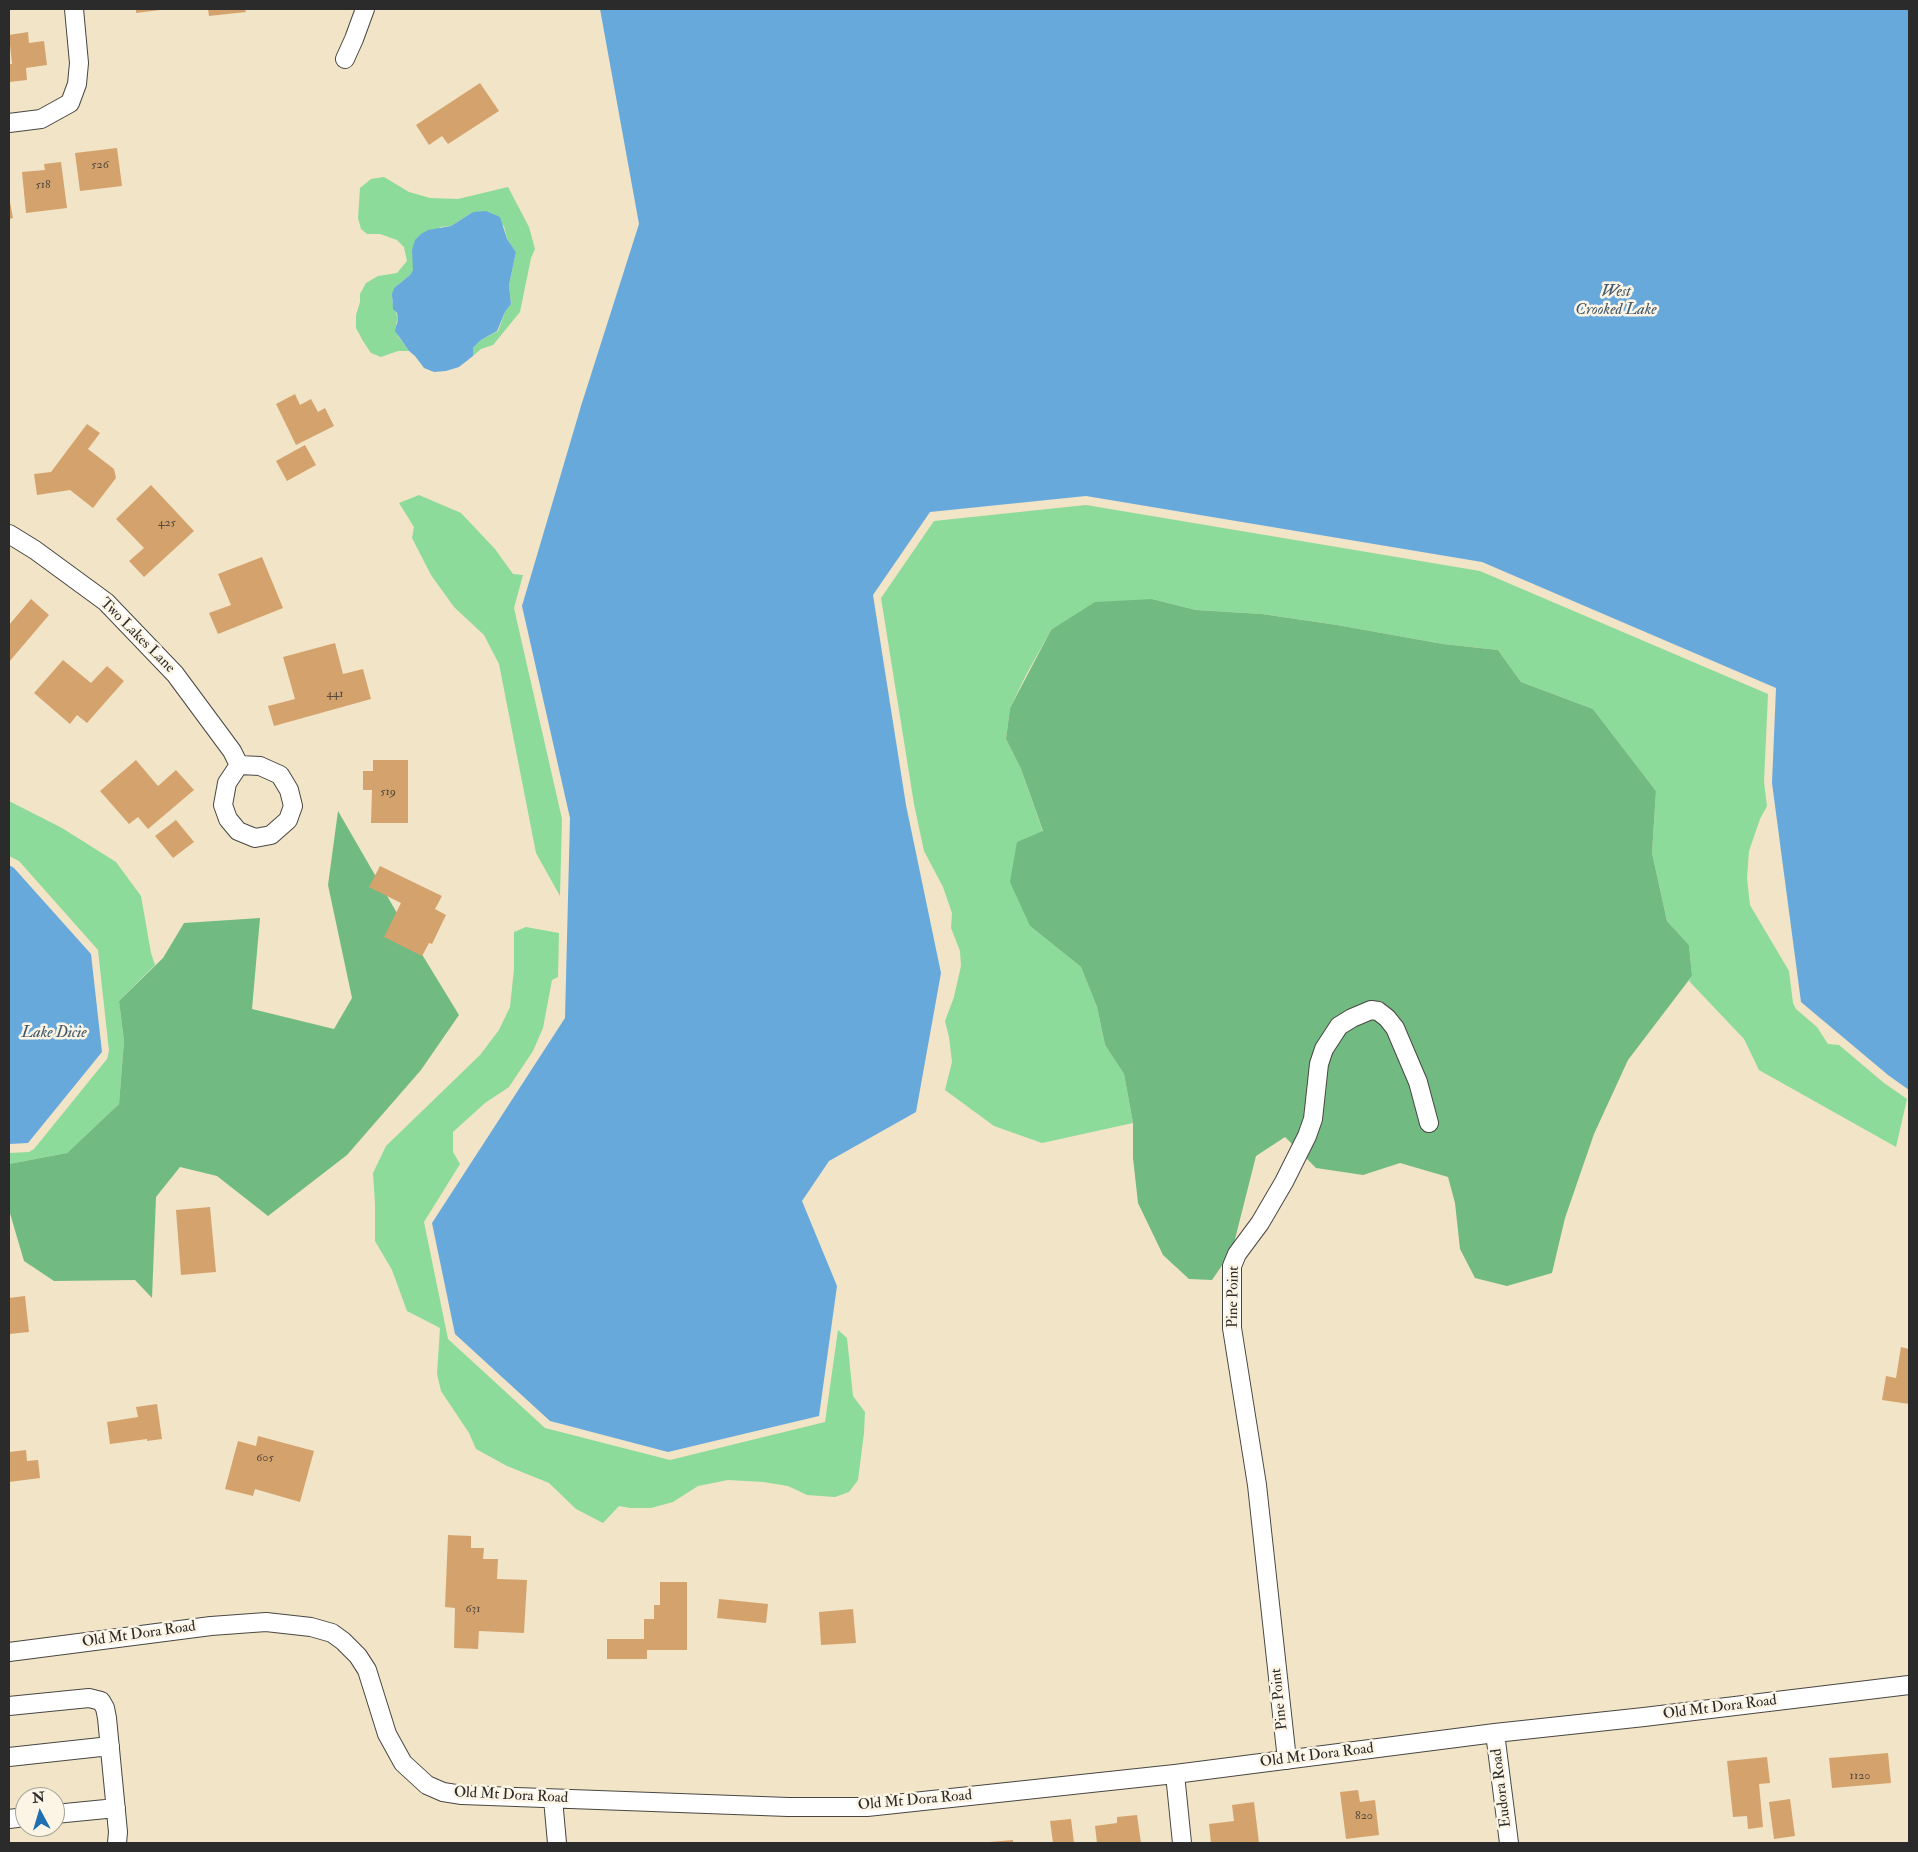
<!DOCTYPE html>
<html>
<head>
<meta charset="utf-8">
<style>
	body { margin:0 }
	#map { position:relative; width:1918px; height:1852px; overflow:hidden; background:#f2e4c7; font-family:"IM FELL Double Pica",serif }
	canvas { display:block }
	.frame { position:absolute; inset:0; border:10px solid #2b2b2b; pointer-events:none }
	.north { position:absolute; left:15px; top:1787px; width:50px; height:50px; box-sizing:border-box; background:#fcf5e5; border:1px solid #a8a49b; border-radius:50%; rotate:354deg; font-size:14px; font-weight:700; line-height:20px; text-align:center; color:#2b2b2b }
	.north::after { content:''; display:block; margin:auto; width:18px; height:22px; background:#1f6fb2; clip-path:polygon(50% 0,100% 100%,50% 72%,0 100%) }
</style>
</head>
<body>
<div id="map">
<canvas width="1918" height="1852"></canvas>
<div class="frame"></div>
<div class="north">N</div>
</div>
<script>
const ctx = document.querySelector('canvas').getContext('2d');
ctx.lineJoin = 'round';
function fillPath(path, color) { ctx.fillStyle = color; ctx.fill(path, 'evenodd'); }
const shape = rows => new Path2D(rows.map(r => 'M' + r).join(''));
function stroke(path, color, width, dash) { ctx.strokeStyle = color; ctx.lineWidth = width; ctx.lineCap = dash ? 'butt' : 'round'; ctx.setLineDash(dash || []); ctx.stroke(path); }
function drawText(font, color, halo, rows, align = 'center') {
  ctx.font = font + ' "IM FELL Double Pica",serif'; ctx.lineWidth = 5; ctx.setLineDash([]); ctx.textBaseline = 'middle'; ctx.strokeStyle = halo; ctx.fillStyle = color; for (const [text, x, y, turn = 0] of rows) {
    ctx.save(); ctx.translate(x, y); ctx.rotate((+turn || 0) * Math.PI / 180); ctx.textAlign = isNaN(turn) ? turn : align; if (halo) ctx.strokeText(text, 0, 0); ctx.fillText(text, 0, 0); ctx.restore();
  }
}
fillPath(shape([
	[384,177,409,192,430,198,458,199,508,187,529,227,535,249,531,258,520,312,493,345,481,349,473,356,473,348,481,340,498,331,505,312,511,304,509,285,516,252,507,239,504,226,473,212,451,226,440,227,410,275,394,288,392,301,398,319,396,323,398,336,409,351,398,351,381,357,371,353,363,341,356,328,356,315,360,302,360,294,366,283,378,276,397,273,407,261,404,247,397,240,380,234,367,234,361,229,358,218,360,188,371,179],
	[419,495,461,513,495,549,513,574,523,575,514,608,562,819,560,896,536,853,499,664,484,635,454,607,431,575,412,538,414,527,399,503],
	[1086,505,1480,571,1768,694,1764,782,1767,806,1760,819,1749,851,1747,878,1750,905,1789,971,1793,1003,1796,1009,1817,1027,1828,1044,1839,1045,1884,1083,1907,1099,1896,1147,1759,1070,1744,1039,1689,981,1692,976,1689,945,1667,921,1652,853,1656,791,1593,709,1521,682,1498,650,1443,644,1337,625,1262,614,1196,610,1152,599,1051,630,1026,675,1010,708,1006,739,1021,769,1043,832,1030,926,1081,967,1097,1007,1105,1045,1124,1074,1133,1123,1042,1143,994,1126,945,1090,952,1062,949,1037,945,1021,954,997,961,966,960,951,951,928,952,913,943,887,924,851,914,804,881,598,934,521],
	[9,801,62,828,116,862,141,896,151,953,155,965,119,1001,124,1041,119,1104,67,1153,9,1164,9,1153,29,1152,34,1149,107,1059,109,1051,98,950,19,861,9,856],
	[526,927,559,933,558,977,552,980,543,1028,533,1051,509,1087,485,1103,453,1132,453,1152,460,1164,424,1222,448,1339,545,1428,670,1460,825,1422,838,1330,847,1338,853,1396,865,1412,864,1433,858,1480,849,1492,835,1497,807,1495,788,1486,763,1482,728,1480,698,1486,673,1502,651,1508,630,1508,619,1506,603,1523,576,1509,549,1483,507,1466,476,1449,469,1433,441,1391,437,1374,440,1328,407,1311,392,1270,375,1241,375,1204,373,1173,386,1146,480,1055,499,1030,510,1007,514,969,514,932]
]), '#8cdb9a');
fillPath(shape([
	[1152,599,1196,610,1262,614,1337,625,1443,644,1498,650,1521,682,1593,709,1656,791,1652,853,1667,921,1689,945,1692,976,1628,1060,1594,1134,1565,1218,1552,1273,1507,1286,1475,1278,1460,1249,1455,1203,1448,1177,1400,1163,1363,1175,1316,1168,1285,1137,1256,1156,1232,1251,1212,1280,1189,1279,1163,1255,1138,1203,1133,1158,1133,1123,1124,1074,1105,1045,1097,1007,1081,967,1030,926,1010,882,1017,842,1043,831,1021,769,1006,739,1010,708,1051,630,1095,602],
	[338,811,401,920,459,1015,421,1070,347,1155,268,1216,217,1176,180,1167,156,1197,152,1298,135,1280,54,1281,24,1261,9,1210,9,1164,67,1153,119,1104,124,1041,119,1001,163,958,184,923,260,918,252,1009,334,1029,352,998,328,885]
]), '#71bb82');
fillPath(shape([
	[600,9,1909,9,1909,1090,1888,1075,1801,1002,1772,783,1776,688,1482,562,1086,496,930,512,873,595,906,805,941,973,916,1112,829,1161,802,1201,837,1286,819,1416,668,1452,550,1421,455,1334,432,1223,565,1018,570,818,522,606,581,406,639,224],
	[486,211,500,217,507,239,516,252,509,285,511,304,505,312,497,331,481,340,473,348,473,356,459,367,446,371,434,372,424,368,415,356,409,351,395,331,398,319,397,313,393,309,392,294,394,288,410,275,413,270,412,250,415,240,421,234,428,230,451,226,473,212],
	[9,865,14,868,91,954,102,1052,28,1143,9,1144]
]), '#68a9dc');
fillPath(shape([
	[136,9,160,9,160,10,136,13],
	[208,9,245,9,246,12,209,16],
	[28,32,29,43,44,41,47,65,26,68,27,80,9,82,9,64,12,64,9,35],
	[480,83,499,111,448,144,442,136,429,145,416,125],
	[117,148,122,186,80,191,75,153],
	[61,162,67,208,26,213,22,172,45,170,44,164],
	[9,197,13,218,9,219],
	[295,394,300,405,311,399,318,412,325,408,334,426,296,445,276,404],
	[87,424,100,433,88,449,114,469,116,478,93,508,70,490,37,495,34,474,51,472],
	[305,445,316,465,287,481,276,461],
	[151,485,194,531,144,577,129,561,144,548,116,519],
	[262,557,283,608,218,634,209,613,231,605,218,574],
	[31,599,49,615,9,662,9,625],
	[335,643,343,674,363,669,371,699,274,726,268,706,295,699,283,657],
	[63,660,91,683,107,666,124,681,87,723,77,715,70,724,34,693],
	[136,760,158,786,176,770,194,790,148,829,138,817,129,824,100,791],
	[373,760,408,760,408,823,371,823,372,790,363,790,363,771,373,771],
	[176,820,194,842,173,858,155,836],
	[380,866,442,896,435,909,446,915,432,944,429,943,422,956,384,937,401,903,369,887],
	[210,1207,216,1272,181,1275,176,1210],
	[25,1296,29,1332,9,1334,9,1298],
	[1901,1347,1909,1349,1909,1404,1882,1400,1886,1376,1896,1378],
	[157,1404,162,1439,147,1441,147,1439,110,1444,107,1422,138,1417,136,1407],
	[258,1436,314,1451,300,1502,255,1489,253,1496,225,1489,238,1441,256,1446],
	[26,1450,27,1461,38,1460,40,1478,9,1482,9,1452],
	[448,1535,471,1536,471,1548,484,1548,483,1559,498,1559,497,1579,527,1580,524,1633,479,1631,478,1649,454,1648,455,1608,445,1607],
	[660,1582,687,1582,687,1650,647,1650,647,1659,607,1659,607,1639,644,1639,644,1619,654,1619,654,1605,660,1605],
	[719,1599,768,1604,766,1623,717,1618],
	[853,1609,856,1643,821,1645,819,1612],
	[1888,1753,1891,1783,1832,1788,1829,1758],
	[1767,1757,1770,1783,1759,1784,1763,1827,1748,1829,1747,1816,1733,1817,1727,1761],
	[1358,1790,1360,1802,1375,1800,1379,1835,1346,1839,1340,1792],
	[1790,1799,1795,1836,1774,1839,1769,1802],
	[1254,1802,1259,1843,1211,1843,1209,1824,1234,1821,1232,1805],
	[1137,1815,1141,1843,1097,1843,1095,1826,1117,1823,1117,1817],
	[1071,1819,1074,1843,1053,1843,1050,1821],
	[1013,1840,1013,1843,989,1843,989,1842]
]), '#d4a36d');
const minor = shape([
	[345,59,354,39,365,9],
	[9,123,41,119,70,103,77,84,79,63,74,9],
	[9,534,35,550,106,602,175,674,232,751,239,765],
	[239,765,260,766,280,775,289,790,293,806,288,820,271,835,255,838,238,831,228,819,223,805,227,783,239,765],
	[9,1652,211,1626,266,1622,311,1627,332,1633,343,1641,358,1656,367,1670,387,1734,403,1763,427,1785,443,1792,462,1795,788,1807,867,1807,1175,1774,1495,1733,1644,1717,1909,1685],
	[9,1706,89,1698,101,1701,105,1708,107,1718,118,1832,117,1843],
	[1495,1733,1509,1843],
	[9,1757,110,1746],
	[1287,1760,1257,1485,1232,1328,1232,1266,1237,1254,1260,1223,1284,1182,1307,1136,1313,1119,1319,1064,1324,1049,1339,1026,1352,1018,1371,1010,1378,1011,1387,1018,1395,1028,1418,1082,1429,1123],
	[1175,1774,1182,1843],
	[553,1799,557,1843],
	[55,1814,116,1808],
	[9,1819,25,1817]
]);
stroke(minor, '#494742', 20);
stroke(minor, '#fff', 18);
drawText('12px', '#55493c', null, [
	["526",100,165],
	["518",43,185],
	["425",167,523],
	["441",335,694],
	["519",388,792],
	["605",265,1458],
	["631",473,1609],
	["1120",1860,1776],
	["820",1364,1816]
]);
drawText('15px', '#2b2b2b', '#fcf5e5', [
	["Two Lakes Lane",137,636,45],
	["Pine Point",1234,1297,-89],
	["Old Mt Dora Road",139,1635,-8],
	["Pine Point",1280,1699,-96],
	["Old Mt Dora Road",1720,1708,-7],
	["Old Mt Dora Road",1317,1756,-7],
	["Eudora Road",1502,1788,-97],
	["Old Mt Dora Road",511,1796,3],
	["Old Mt Dora Road",915,1801,-5]
]);
drawText('italic 16px', '#405769', '#fcf5e5', [
	["West",1616,293],
	["Crooked Lake",1616,311],
	["Lake Dicie",54,1034]
]);
</script>
</body>
</html>
